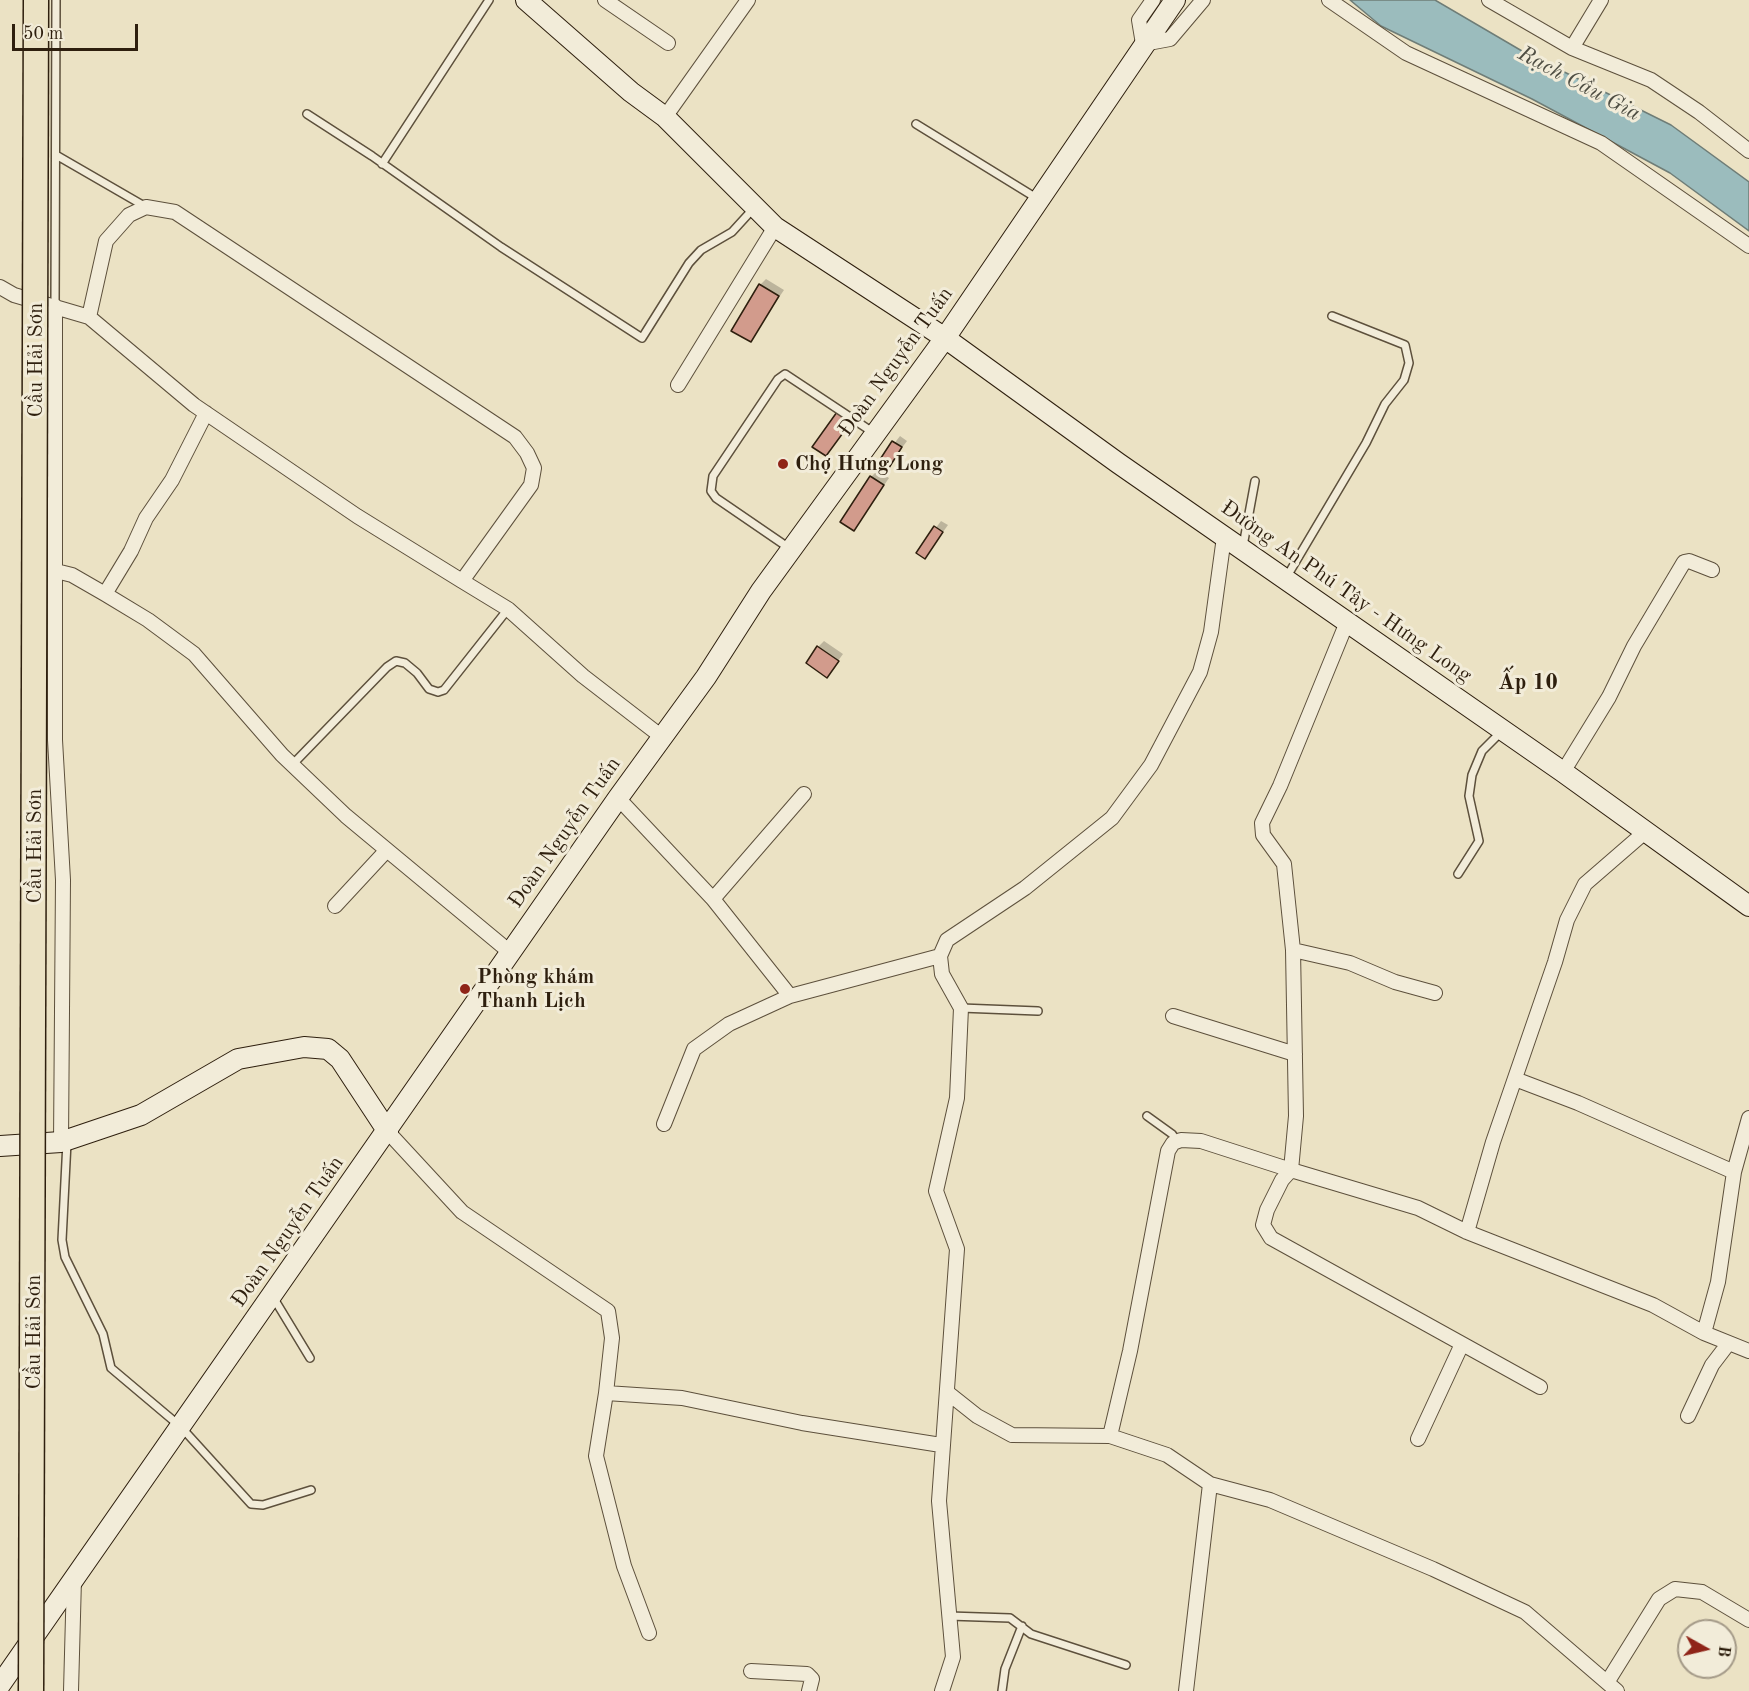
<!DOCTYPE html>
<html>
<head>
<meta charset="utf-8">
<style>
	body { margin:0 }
	#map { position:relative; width:1749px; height:1691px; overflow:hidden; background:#ebe2c4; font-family:"Old Standard TT",serif }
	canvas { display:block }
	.north { position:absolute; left:1677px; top:1619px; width:60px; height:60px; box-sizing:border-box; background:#f2ecd9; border:2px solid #a49a88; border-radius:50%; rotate:98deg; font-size:16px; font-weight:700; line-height:24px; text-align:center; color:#2e1f0e }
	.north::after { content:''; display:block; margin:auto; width:21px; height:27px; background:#8f2418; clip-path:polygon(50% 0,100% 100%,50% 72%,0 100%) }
	.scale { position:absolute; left:12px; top:24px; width:126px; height:27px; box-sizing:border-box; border:3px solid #2e1f0e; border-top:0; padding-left:8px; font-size:18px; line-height:21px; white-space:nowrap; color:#2e1f0e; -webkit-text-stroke:4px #f2ecd9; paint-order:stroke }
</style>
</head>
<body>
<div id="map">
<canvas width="1749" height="1691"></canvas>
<div class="north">B</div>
<div class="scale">50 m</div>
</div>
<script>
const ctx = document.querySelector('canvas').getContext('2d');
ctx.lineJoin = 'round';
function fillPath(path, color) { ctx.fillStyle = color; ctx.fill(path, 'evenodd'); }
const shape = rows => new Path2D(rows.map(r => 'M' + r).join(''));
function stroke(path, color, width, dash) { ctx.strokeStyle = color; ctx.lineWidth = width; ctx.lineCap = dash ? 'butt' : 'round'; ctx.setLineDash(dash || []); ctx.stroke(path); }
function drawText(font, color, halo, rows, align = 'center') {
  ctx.font = font + ' "Old Standard TT",serif'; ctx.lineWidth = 6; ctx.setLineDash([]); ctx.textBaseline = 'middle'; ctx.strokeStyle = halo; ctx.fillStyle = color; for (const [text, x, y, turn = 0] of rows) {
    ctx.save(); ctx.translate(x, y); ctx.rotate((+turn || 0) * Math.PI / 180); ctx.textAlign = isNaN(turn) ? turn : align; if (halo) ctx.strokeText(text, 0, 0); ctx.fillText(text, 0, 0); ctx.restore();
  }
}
const water = shape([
	[1350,0,1435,0,1522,51,1671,125,1749,182,1749,231,1670,173,1532,99,1381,26,1350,0]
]);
fillPath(water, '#9bbcbd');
stroke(water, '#6f7d77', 1.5);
fillPath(shape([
	[766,279,784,290,750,340,760,285],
	[844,407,855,415,826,454,838,413],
	[900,436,907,441,886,469,879,463],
	[877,471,889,478,854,529,871,477],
	[941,521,948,525,925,557,918,552],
	[824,641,843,654,827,676,818,647]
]), '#0003');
const building = shape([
	[759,284,779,296,751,342,731,331,759,284],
	[837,412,851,422,826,456,812,447,837,412],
	[892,441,902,447,887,471,877,464,892,441],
	[870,476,884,485,854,531,840,522,870,476],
	[934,526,943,532,925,559,916,553,934,526],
	[817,646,839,661,827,678,806,663,817,646]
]);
fillPath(building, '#d29b8c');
stroke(building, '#2e1f0e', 1.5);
const lane = shape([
	[307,114,372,156,501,247,642,338,689,263,701,250,732,232,753,209],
	[916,124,1038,199],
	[56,155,146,207],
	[382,164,489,0],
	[55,306,56,0],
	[1243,546,1255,481],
	[789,548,716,498,711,491,713,476,778,379,785,374,874,433],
	[1286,578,1366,443,1385,404,1404,380,1409,363,1405,345,1332,316],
	[292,765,387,667,396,661,405,663,417,673,429,689,438,692,444,690,508,609],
	[1458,874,1479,841,1469,796,1472,775,1482,751,1501,732],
	[961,1008,1038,1011],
	[1147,1116,1172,1134,1177,1141],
	[67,1142,62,1240,65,1257,103,1334,111,1368,181,1427,251,1504,263,1505,311,1490],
	[273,1297,310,1358],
	[949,1616,1010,1618,1031,1634,1126,1665],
	[1002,1691,1005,1669,1022,1626]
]);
const street = shape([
	[605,0,668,43],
	[1153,0,1139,20,1143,44,1170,39,1203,0],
	[1329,0,1406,53,1601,143,1749,246],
	[1489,0,1572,48,1651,80,1699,112,1749,151],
	[1572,48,1601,0],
	[665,117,748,0],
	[0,287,14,295,89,317,194,405,357,516,462,581,531,485,534,468,527,453,515,437,175,212,146,207,129,215,106,241,89,317],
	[55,306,55,740,63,880,61,1142],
	[678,385,775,227],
	[56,571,72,575,105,594,148,620,194,654,282,755,346,816,511,953],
	[462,581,508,609,583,676,662,737],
	[105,594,131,551,146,518,172,480,206,413],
	[1347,622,1280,786,1262,823,1263,835,1284,864,1293,950,1296,1116,1291,1170,1418,1208,1467,1232,1653,1305,1704,1333,1749,1351],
	[1563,772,1609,697,1634,646,1684,562,1689,561,1712,570],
	[618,798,713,899,790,996,940,956],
	[713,899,804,794],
	[335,906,386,851],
	[1293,950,1350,963,1395,982,1435,993],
	[1173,1016,1295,1054],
	[1515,1079,1578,1103,1734,1172],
	[664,1124,694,1049,729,1024,790,996],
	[388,1132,462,1212,608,1311,612,1338,606,1393],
	[1467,1232,1493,1142,1555,962,1567,920,1585,884,1645,832],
	[1704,1333,1718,1282,1734,1172,1749,1118],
	[948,1393,977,1416,1012,1435,1110,1436,1130,1351,1168,1151,1173,1143,1181,1140,1201,1141,1291,1170,1282,1180,1267,1210,1263,1225,1271,1238,1540,1387],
	[1688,1416,1712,1365,1728,1344],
	[1110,1436,1167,1455,1210,1484,1270,1500,1433,1569,1525,1612,1617,1691],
	[1418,1439,1462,1344],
	[649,1633,624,1566,596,1456,606,1393,682,1398,802,1423,941,1445],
	[751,1671,807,1674,812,1679,809,1691],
	[1608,1681,1659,1599,1675,1589,1702,1592,1749,1620],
	[71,1691,74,1579],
	[942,1691,953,1657,939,1501,957,1249,936,1191,957,1098,961,1008,942,974,940,956,947,940,1025,888,1112,818,1151,765,1200,672,1211,632,1224,537],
	[1186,1691,1210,1484]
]);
const secondary = shape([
	[526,0,631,92,665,117,775,227,945,338,1118,463,1563,772,1749,906],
	[0,1146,61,1142,141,1115,238,1059,304,1047,328,1049,340,1059,388,1132],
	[0,1685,618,798,706,677,761,591,945,338,1175,0]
]);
stroke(lane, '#5d503c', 10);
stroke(street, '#5d503c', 16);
stroke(secondary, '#2e1f0e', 22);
stroke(lane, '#f2ecd9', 7);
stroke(street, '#f2ecd9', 14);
stroke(secondary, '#f2ecd9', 20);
const highwayBridge = shape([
	[31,1691,36,0]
]);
stroke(highwayBridge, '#2e1f0e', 27, []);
stroke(highwayBridge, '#ebe2c4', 24);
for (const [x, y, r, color] of [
	[783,464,6,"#8f2418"],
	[465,989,6,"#8f2418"]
]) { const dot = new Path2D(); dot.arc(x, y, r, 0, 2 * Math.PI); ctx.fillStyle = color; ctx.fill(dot); stroke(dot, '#f2ecd9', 2); }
drawText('21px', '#2e1f0e', '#f2ecd9', [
	["Cầu Hải Sơn",36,360,-90],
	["Đoàn Nguyễn Tuấn",896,362,-54],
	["Đường An Phú Tây - Hưng Long",1346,592,35],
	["Đoàn Nguyễn Tuấn",565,833,-55],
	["Cầu Hải Sơn",35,846,-90],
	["Đoàn Nguyễn Tuấn",288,1232,-55],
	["Cầu Hải Sơn",34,1332,-90]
]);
drawText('bold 21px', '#2e1f0e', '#f2ecd9', [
	["Chợ Hưng Long",795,464],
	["Phòng khám",477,977],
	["Thanh Lịch",477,1001]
], 'left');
drawText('italic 22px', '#4f4e43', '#f2ecd9', [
	["Rạch Cầu Gia",1579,84,28]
]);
drawText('bold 22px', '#2e1f0e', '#f2ecd9', [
	["Ấp 10",1528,683]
]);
</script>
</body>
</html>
